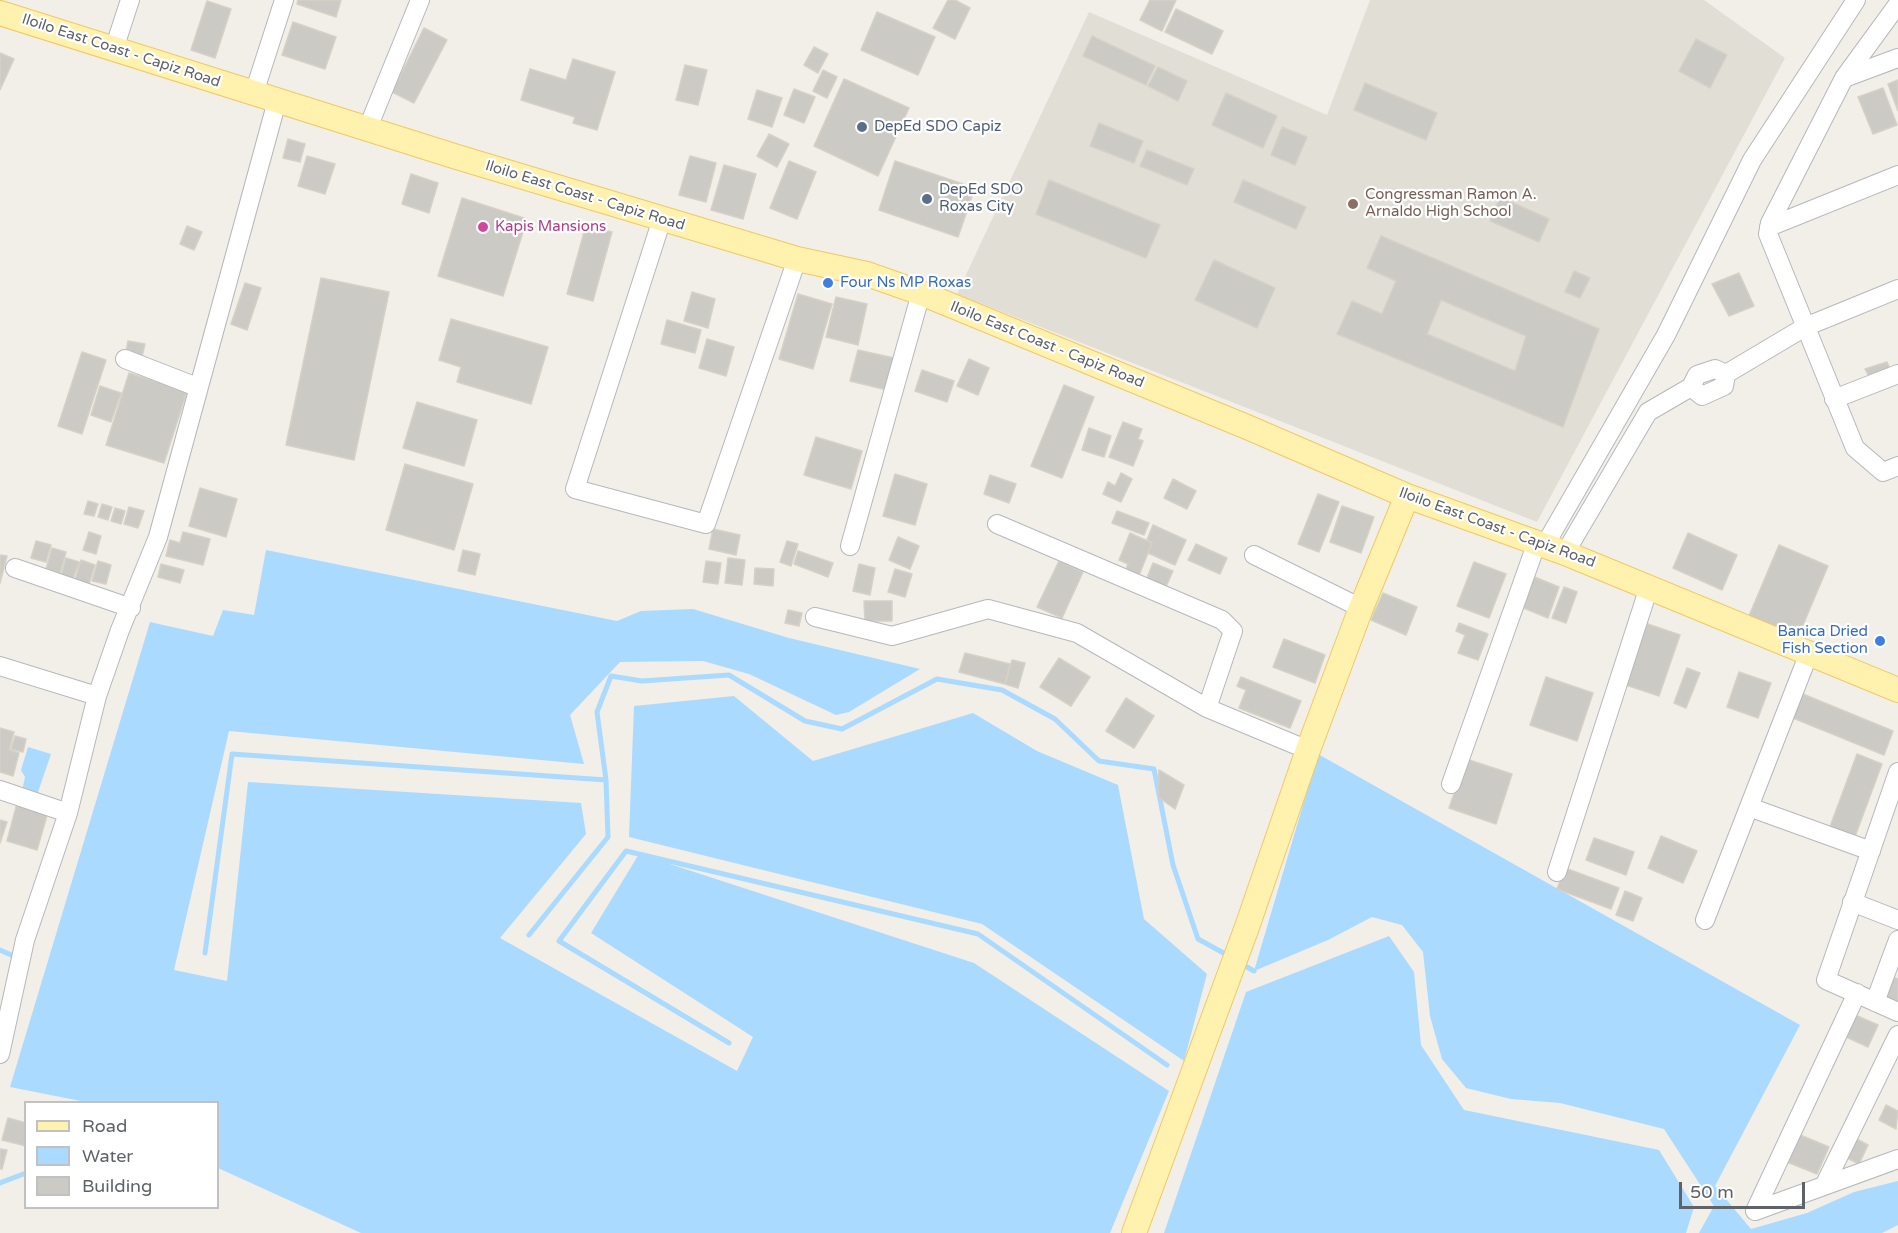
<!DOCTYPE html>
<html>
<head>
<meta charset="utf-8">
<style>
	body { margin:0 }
	#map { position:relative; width:1898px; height:1233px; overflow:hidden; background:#f1efe8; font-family:"Varela Round",sans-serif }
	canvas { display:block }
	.legend { position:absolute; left:24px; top:1101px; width:195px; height:108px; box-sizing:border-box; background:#fff; border:2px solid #bfc1c3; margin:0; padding:8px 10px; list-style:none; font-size:18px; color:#5f6368 }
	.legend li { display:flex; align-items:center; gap:12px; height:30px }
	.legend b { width:30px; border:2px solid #bfc1c3 }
	.scale { position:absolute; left:1679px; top:1182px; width:126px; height:27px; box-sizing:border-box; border:3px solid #5f6368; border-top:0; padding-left:8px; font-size:18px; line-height:21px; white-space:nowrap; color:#5f6368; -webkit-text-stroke:4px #fff; paint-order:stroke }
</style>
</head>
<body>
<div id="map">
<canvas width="1898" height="1233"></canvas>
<ul class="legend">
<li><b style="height:8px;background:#fff2af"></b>Road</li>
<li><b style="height:16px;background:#aadaff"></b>Water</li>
<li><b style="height:16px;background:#cccac5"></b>Building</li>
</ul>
<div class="scale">50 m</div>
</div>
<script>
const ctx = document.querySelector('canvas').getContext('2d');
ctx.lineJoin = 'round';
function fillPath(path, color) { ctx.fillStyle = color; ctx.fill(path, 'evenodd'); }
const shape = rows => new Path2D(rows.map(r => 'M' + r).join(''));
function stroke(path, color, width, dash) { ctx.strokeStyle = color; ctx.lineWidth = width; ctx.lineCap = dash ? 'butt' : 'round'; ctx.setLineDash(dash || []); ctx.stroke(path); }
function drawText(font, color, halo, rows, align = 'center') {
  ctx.font = font + ' "Varela Round",sans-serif'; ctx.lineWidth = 4.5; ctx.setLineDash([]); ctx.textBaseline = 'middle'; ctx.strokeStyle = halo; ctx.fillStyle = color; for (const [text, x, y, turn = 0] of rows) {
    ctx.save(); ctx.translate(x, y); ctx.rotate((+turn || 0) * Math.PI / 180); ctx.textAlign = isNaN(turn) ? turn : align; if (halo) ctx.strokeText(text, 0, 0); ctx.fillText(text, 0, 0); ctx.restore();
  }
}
fillPath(shape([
	[1370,0,1704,0,1785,58,1537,522,957,294,1089,12,1327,115]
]), '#e1ded6');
fillPath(shape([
	[266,550,617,621,641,611,693,609,789,638,920,669,849,712,836,715,749,674,703,661,620,662,570,715,584,764,229,731,174,970,227,981,248,782,581,803,586,834,500,938,737,1071,753,1037,591,933,639,854,974,963,1169,1091,1110,1233,361,1233,218,1168,218,1102,86,1102,10,1087,150,622,213,636,223,610,254,615],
	[734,696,813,761,973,713,1037,751,1118,785,1144,919,1207,974,1184,1061,982,924,629,837,634,706],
	[28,747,51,754,37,795,22,791,25,777,21,770],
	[1318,754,1800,1025,1715,1186,1751,1229,1807,1213,1854,1192,1898,1181,1898,1225,1882,1233,1699,1233,1714,1206,1664,1129,1560,1103,1511,1099,1466,1088,1442,1059,1430,1016,1423,952,1402,925,1372,917,1328,940,1254,971],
	[1389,936,1414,972,1421,1045,1464,1110,1659,1150,1694,1207,1686,1233,1164,1233,1246,992]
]), '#aadaff');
stroke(shape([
	[529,935,608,837,606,780],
	[0,950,18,958],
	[205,953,232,754,606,780,597,712,611,676,642,681,729,675,805,721,842,729,937,679,1002,690,1055,719,1099,761,1154,769,1173,865,1198,939,1229,956],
	[1240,963,1254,971],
	[729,1043,559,941,626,851,978,934,1167,1065],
	[0,1183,26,1173]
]), '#aadaff', 5);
const building = shape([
	[298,0,341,0,336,17,297,4,298,0],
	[948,0,955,0,970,8,955,39,933,28,948,0],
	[1150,0,1176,0,1162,31,1140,20,1150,0],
	[207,1,231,9,215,58,191,50,207,1],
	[1176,9,1223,31,1212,54,1165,32,1176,9],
	[877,12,935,37,918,75,861,50,877,12],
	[293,22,336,37,325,69,282,55,293,22],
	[424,28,447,40,414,103,392,92,424,28],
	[1092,36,1155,66,1146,85,1083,56,1092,36],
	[1696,39,1727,55,1710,88,1679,71,1696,39],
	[814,47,828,54,818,73,804,65,814,47],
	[0,53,14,59,0,90,0,53],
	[573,59,615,72,597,130,573,123,575,117,521,100,530,69,566,80,573,59],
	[685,65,707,70,698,105,676,100,685,65],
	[1158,67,1187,81,1178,101,1148,86,1158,67],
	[823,70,837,77,827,98,813,91,823,70],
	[844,79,909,108,878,176,814,146,844,79],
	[1898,80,1898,111,1888,84,1898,80],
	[1365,83,1437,113,1426,140,1354,110,1365,83],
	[1883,88,1897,125,1873,134,1858,97,1883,88],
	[794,89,815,97,804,123,784,115,794,89],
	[757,90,782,98,772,127,748,119,757,90],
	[1226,93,1277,116,1263,148,1212,125,1226,93],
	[1099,123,1143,141,1134,163,1090,146,1099,123],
	[1282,127,1307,137,1295,165,1271,155,1282,127],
	[769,134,789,144,777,167,757,156,769,134],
	[288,139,305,144,300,162,283,158,288,139],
	[1147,150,1194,169,1187,185,1140,166,1147,150],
	[307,156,335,164,325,194,298,186,307,156],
	[690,156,716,163,706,202,679,195,690,156],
	[789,161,816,172,797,219,770,208,789,161],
	[895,161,975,188,958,237,879,210,895,161],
	[724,165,756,174,743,219,711,210,724,165],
	[411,174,438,183,429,213,402,204,411,174],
	[1049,180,1160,225,1146,258,1036,214,1049,180],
	[1243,180,1306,207,1296,229,1234,202,1243,180],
	[1500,197,1549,219,1539,242,1490,221,1500,197],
	[462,198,527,219,503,296,438,276,462,198],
	[586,225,612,232,593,301,567,294,586,225],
	[187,226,202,232,194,250,180,244,187,226],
	[1381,236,1599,329,1563,427,1337,334,1352,301,1382,314,1396,281,1367,268,1381,236],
	[1441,300,1526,336,1515,371,1427,334,1441,300],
	[1214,260,1275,288,1257,328,1195,300,1214,260],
	[1574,271,1590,278,1580,298,1565,292,1574,271],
	[1739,273,1754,306,1729,316,1712,284,1739,273],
	[321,278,389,292,354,460,286,445,321,278],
	[245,283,261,288,247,330,231,324,245,283],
	[692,292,715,299,708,328,684,321,692,292],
	[798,294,832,304,813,369,779,359,798,294],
	[836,297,867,304,858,345,826,337,836,297],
	[451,319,548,347,531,404,457,382,461,367,439,360,451,319],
	[667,320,701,330,695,353,661,344,667,320],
	[707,339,734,347,726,376,699,368,707,339],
	[128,341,145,344,141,361,125,358,128,341],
	[858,350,894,358,887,390,850,381,858,350],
	[82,352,106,360,82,434,58,426,82,352],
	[969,359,989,368,978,395,957,386,969,359],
	[1887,362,1895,381,1875,388,1865,369,1887,362],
	[922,370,954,381,947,402,915,391,922,370],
	[129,373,187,391,164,463,106,445,129,373],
	[1064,385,1094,397,1062,478,1031,466,1064,385],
	[100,386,121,393,111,422,91,415,100,386],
	[417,402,477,420,464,466,403,448,417,402],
	[1123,422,1142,429,1138,439,1143,441,1133,466,1109,457,1123,422],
	[1089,428,1111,436,1104,457,1082,450,1089,428],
	[816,437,862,451,851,489,804,475,816,437],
	[405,464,473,484,454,550,386,530,405,464],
	[1121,473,1132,479,1121,502,1103,494,1108,482,1115,486,1121,473],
	[895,474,927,484,915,525,883,516,895,474],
	[990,475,1016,484,1009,503,984,494,990,475],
	[1173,479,1196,491,1187,509,1164,498,1173,479],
	[200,488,237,499,226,537,189,526,200,488],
	[1318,494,1339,502,1319,552,1298,544,1318,494],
	[88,501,98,504,94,516,84,514,88,501],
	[102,504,112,507,108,520,98,517,102,504],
	[1342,506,1374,517,1361,553,1330,542,1342,506],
	[129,507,144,511,138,528,124,524,129,507],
	[115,508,125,511,121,524,111,521,115,508],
	[1117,511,1149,523,1144,535,1112,523,1117,511],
	[1153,525,1186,540,1175,565,1148,553,1152,543,1147,540,1153,525],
	[713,529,740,535,736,555,709,549,713,529],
	[89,532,101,536,96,554,83,550,89,532],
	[183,532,210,539,203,565,166,556,170,540,180,543,183,532],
	[1130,533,1152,543,1138,578,1125,572,1128,564,1119,560,1130,533],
	[1688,533,1737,555,1722,590,1673,568,1688,533],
	[898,537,919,546,910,569,889,560,898,537],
	[36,541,51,545,46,562,31,558,36,541],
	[787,541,798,544,791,566,780,562,787,541],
	[1196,544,1227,558,1220,574,1188,560,1196,544],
	[1779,545,1828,566,1795,644,1746,623,1779,545],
	[52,548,66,552,60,573,46,569,52,548],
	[463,550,480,554,475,575,458,571,463,550],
	[798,551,833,563,828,577,794,564,798,551],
	[0,555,7,556,0,583,0,555],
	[66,558,79,562,73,579,61,576,66,558],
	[728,558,745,560,742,585,725,583,728,558],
	[81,560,95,565,88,587,74,583,81,560],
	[98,561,111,565,106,584,92,581,98,561],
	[706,561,721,563,718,584,703,582,706,561],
	[1059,561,1083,572,1062,618,1037,607,1059,561],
	[1474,562,1506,574,1489,618,1457,606,1474,562],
	[1153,563,1173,571,1164,591,1145,583,1153,563],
	[161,564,184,570,180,583,158,577,161,564],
	[859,564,875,568,870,595,853,591,859,564],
	[755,568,774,569,773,586,754,584,755,568],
	[895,569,912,574,905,597,888,592,895,569],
	[1532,576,1559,587,1548,618,1521,607,1532,576],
	[1564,587,1577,592,1566,623,1552,618,1564,587],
	[1383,593,1417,607,1406,635,1371,620,1383,593],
	[864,601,892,601,892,621,865,621,864,601],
	[788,610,802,613,799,626,785,623,788,610],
	[1642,622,1680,635,1659,696,1620,683,1642,622],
	[1459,623,1488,634,1478,660,1458,653,1465,635,1456,631,1459,623],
	[1284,639,1325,655,1315,683,1273,667,1284,639],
	[965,653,1010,664,1005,684,959,672,965,653],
	[1059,658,1090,677,1071,706,1040,687,1059,658],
	[1012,660,1025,663,1018,688,1005,684,1012,660],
	[1687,668,1700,673,1686,708,1674,703,1687,668],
	[1739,672,1771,683,1758,718,1727,707,1739,672],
	[1241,677,1301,701,1290,728,1239,708,1246,690,1237,686,1241,677],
	[1546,677,1593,693,1577,741,1530,725,1546,677],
	[1798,692,1893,731,1884,755,1788,716,1798,692],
	[1126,698,1154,716,1134,748,1106,731,1126,698],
	[0,728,14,732,9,750,19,753,13,776,0,772,0,728],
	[15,736,26,739,23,752,11,749,15,736],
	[1857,754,1882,764,1853,842,1828,832,1857,754],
	[1466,759,1512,774,1496,824,1449,808,1466,759],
	[1159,770,1184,785,1175,809,1158,797,1159,770],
	[17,803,48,812,37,850,7,841,17,803],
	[0,820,7,822,0,843,0,820],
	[1661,836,1697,851,1683,883,1648,868,1661,836],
	[1594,838,1634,852,1626,875,1586,860,1594,838],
	[1565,868,1619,888,1611,909,1557,889,1565,868],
	[1625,891,1642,898,1633,921,1616,915,1625,891],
	[1893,977,1898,979,1898,1004,1883,997,1893,977],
	[1853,1014,1878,1025,1868,1047,1844,1036,1853,1014],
	[1886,1105,1898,1111,1896,1129,1879,1120,1886,1105],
	[8,1118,26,1123,26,1146,2,1140,8,1118],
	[1793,1132,1829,1147,1817,1174,1782,1160,1793,1132],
	[1851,1136,1868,1145,1859,1164,1841,1155,1851,1136],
	[0,1149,7,1150,2,1169,0,1169,0,1149]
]);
fillPath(building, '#cccac5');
stroke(building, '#d6d1c6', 1.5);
const minor = shape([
	[1898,4,1844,78,1770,223,1768,234,1855,448,1883,472,1898,466],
	[114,49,130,0],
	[1844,78,1898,58],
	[254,93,284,0],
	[367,130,420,0],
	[662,219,575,489,706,524,797,259],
	[1769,227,1898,175],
	[125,359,197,387],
	[1726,374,1805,327,1898,289],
	[1834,399,1898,374],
	[997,524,1222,620,1233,631,1207,708],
	[1545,545,1666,335,1752,160,1856,0],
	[850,546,921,293],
	[1565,553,1648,412,1691,387,1697,375,1715,369,1726,374,1724,386,1702,396,1691,387],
	[1254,555,1361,608],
	[15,568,131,608],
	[815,617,892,636,988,609,1077,633,1207,708,1308,750],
	[0,666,97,696],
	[1898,772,1826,980,1898,1012],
	[1451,784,1537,542],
	[0,790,68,813],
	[1749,807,1871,851],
	[1557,872,1649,587],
	[1852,902,1898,920],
	[1705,920,1809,653],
	[1875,1002,1898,940],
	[0,1054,25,940,68,813,97,696,120,630,158,537,277,101],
	[1825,1184,1898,1035],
	[1755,1211,1857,993],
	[1755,1211,1898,1159]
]);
const major = shape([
	[0,13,457,157,797,259,867,274,921,293,1247,427,1407,496,1565,553,1898,690],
	[1134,1233,1247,927,1308,750,1361,608,1407,496]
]);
stroke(minor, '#b5b8bc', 20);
stroke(major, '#f2c960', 26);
stroke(minor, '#fff', 18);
stroke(major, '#fff2af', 24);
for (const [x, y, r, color] of [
	[862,127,6,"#5c6f8a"],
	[927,199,6,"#5c6f8a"],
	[1353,204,6,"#8d6e63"],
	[483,227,6,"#d1479c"],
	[828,283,6,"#3f7fe0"],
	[1880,641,6,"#3f7fe0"]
]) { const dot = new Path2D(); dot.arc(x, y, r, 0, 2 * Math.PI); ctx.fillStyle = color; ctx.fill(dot); stroke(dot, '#fff', 2); }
drawText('15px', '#5f6368', '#fff', [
	["Iloilo East Coast - Capiz Road",121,51,18],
	["Iloilo East Coast - Capiz Road",585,196,17],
	["Iloilo East Coast - Capiz Road",1047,345,22],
	["Iloilo East Coast - Capiz Road",1497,528,20]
]);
drawText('15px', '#4e5e75', '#fff', [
	["DepEd SDO Capiz",874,127],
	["DepEd SDO",939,190],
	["Roxas City",939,207]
], 'left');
drawText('15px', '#785e54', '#fff', [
	["Congressman Ramon A.",1365,195],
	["Arnaldo High School",1365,212]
], 'left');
drawText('15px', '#b23c85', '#fff', [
	["Kapis Mansions",495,227]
], 'left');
drawText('15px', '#366cbe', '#fff', [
	["Four Ns MP Roxas",840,283],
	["Banica Dried",1868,632,"right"],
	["Fish Section",1868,649,"right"]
], 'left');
</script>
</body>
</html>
